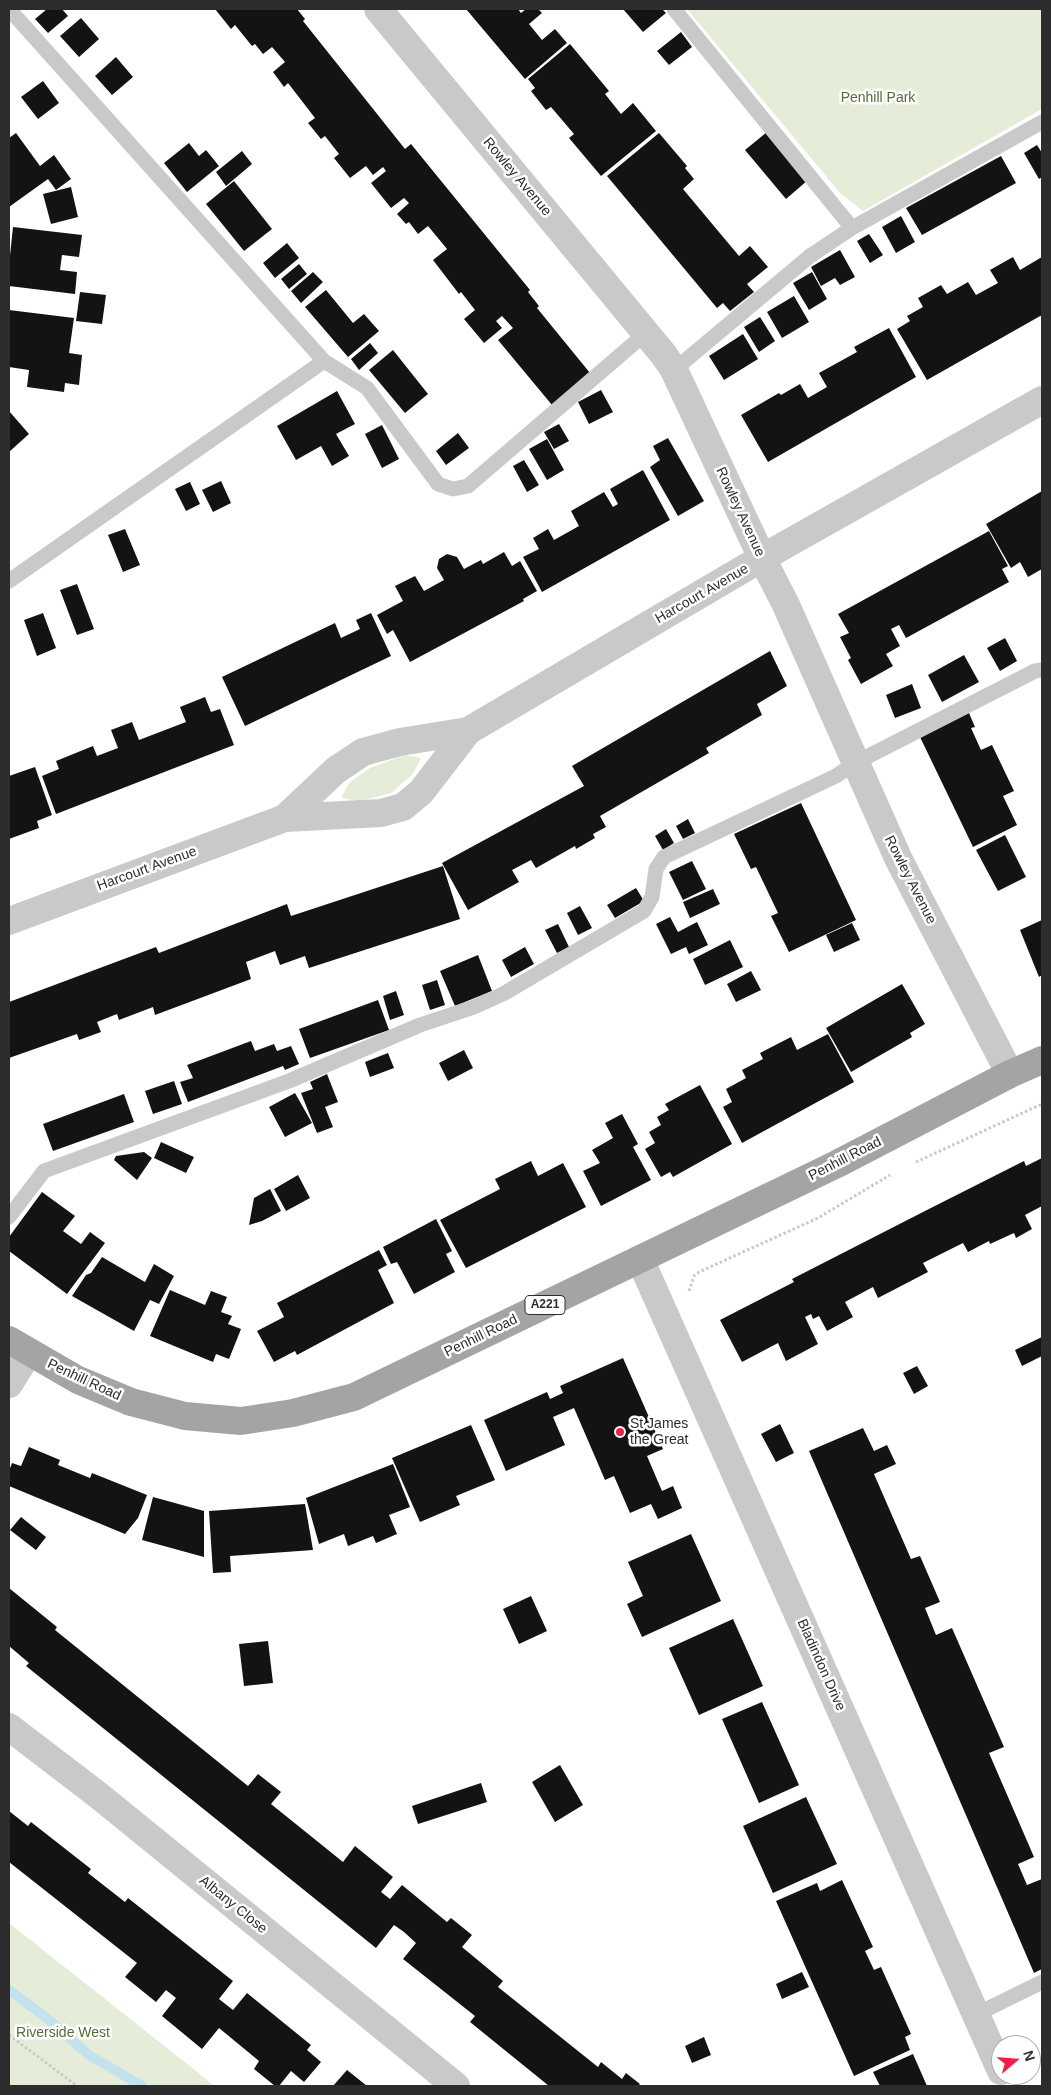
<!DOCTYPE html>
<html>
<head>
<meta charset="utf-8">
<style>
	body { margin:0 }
	#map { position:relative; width:1051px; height:2095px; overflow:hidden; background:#fff; font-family:Helvetica,sans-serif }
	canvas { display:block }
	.frame { position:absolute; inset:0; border:10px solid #2c2c2c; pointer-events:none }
	.north { position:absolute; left:991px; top:2035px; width:50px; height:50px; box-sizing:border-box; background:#fff; border:1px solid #ababab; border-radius:50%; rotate:72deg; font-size:14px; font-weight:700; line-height:20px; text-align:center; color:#2c2c2c }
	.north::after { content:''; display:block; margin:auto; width:18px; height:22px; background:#f41d4b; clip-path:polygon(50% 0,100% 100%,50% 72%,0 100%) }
</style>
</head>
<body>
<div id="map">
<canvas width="1051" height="2095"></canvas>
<div class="frame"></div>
<div class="north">N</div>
</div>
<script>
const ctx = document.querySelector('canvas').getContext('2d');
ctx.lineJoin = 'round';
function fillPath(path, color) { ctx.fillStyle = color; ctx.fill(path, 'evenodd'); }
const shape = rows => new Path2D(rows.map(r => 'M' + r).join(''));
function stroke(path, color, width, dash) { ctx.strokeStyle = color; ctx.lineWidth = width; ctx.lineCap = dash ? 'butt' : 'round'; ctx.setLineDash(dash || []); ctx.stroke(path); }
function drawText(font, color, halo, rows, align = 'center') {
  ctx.font = font + ' Helvetica,sans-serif'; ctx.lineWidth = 5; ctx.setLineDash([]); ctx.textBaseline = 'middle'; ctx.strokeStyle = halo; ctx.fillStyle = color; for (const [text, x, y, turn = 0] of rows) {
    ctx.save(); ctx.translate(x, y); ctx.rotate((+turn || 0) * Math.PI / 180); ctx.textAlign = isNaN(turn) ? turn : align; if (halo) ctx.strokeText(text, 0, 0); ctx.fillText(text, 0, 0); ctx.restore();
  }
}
fillPath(shape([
	[687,9,1042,9,1042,109,863,211,840,193],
	[405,755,421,758,413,774,391,793,361,801,341,798,349,783,370,768],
	[9,1923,191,2067,214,2086,9,2086]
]), '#e5ecd8');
stroke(shape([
	[9,1990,44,2016,89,2055,142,2086]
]), '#c2e3ee', 10);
fillPath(shape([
	[47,9,62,9,68,16,48,33,35,19],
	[215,9,297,9,305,19,303,21,405,149,411,144,530,290,528,292,539,306,537,308,590,373,552,405,498,340,513,328,502,316,496,321,502,328,484,343,464,319,475,310,461,292,459,294,433,260,447,249,428,226,418,234,409,222,406,224,397,214,409,203,404,198,391,208,371,183,386,171,383,167,373,175,366,166,350,178,334,158,339,154,325,136,321,139,308,123,315,118,288,83,284,87,273,72,285,62,272,47,263,54,255,44,252,46,235,25,231,29],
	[466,9,518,9,521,13,526,9,538,9,542,13,529,24,542,40,555,29,567,43,525,79],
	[623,9,662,9,666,13,643,32],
	[81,18,99,39,79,57,60,36],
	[681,32,692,47,669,65,657,51],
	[570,44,609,91,605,94,621,114,633,103,656,131,601,176,569,138,574,134,551,107,546,110,531,91,535,88,528,79],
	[116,57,133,77,112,95,95,76],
	[43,81,59,103,38,119,21,97],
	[767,132,808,180,786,199,745,150],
	[16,133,40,166,54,155,71,179,56,190,48,179,9,207,9,138],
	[659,133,687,166,685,168,694,179,683,189,739,256,750,246,768,267,747,284,754,292,730,311,723,303,717,308,607,176],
	[189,143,199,156,206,150,219,166,187,192,164,163],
	[1037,145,1042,153,1042,177,1039,179,1024,153],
	[242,151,252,164,226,186,216,172],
	[1001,156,1016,183,922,235,906,208],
	[234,181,272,229,244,251,206,204],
	[71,187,78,217,51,224,43,194],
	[901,216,915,242,896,253,882,227],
	[13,227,82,235,79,257,62,255,60,270,77,272,75,294,9,286,9,265],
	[869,234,883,255,870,263,857,241],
	[287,243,299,258,275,278,263,263],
	[840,250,855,277,840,285,835,278,821,286,811,267],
	[1013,257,1020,270,1042,257,1042,315,927,380,897,329,910,321,907,316,923,307,918,298,941,285,947,294,968,282,976,295,998,283,990,270],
	[299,264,307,274,289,289,281,279],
	[313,272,323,282,301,303,291,291],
	[812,272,827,299,809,310,793,283],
	[326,290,353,323,364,314,379,331,348,357,305,307],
	[80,292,106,295,102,324,76,321],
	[794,296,809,322,782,338,767,312],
	[9,310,74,318,69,353,82,355,79,385,65,383,64,392,27,387,29,370,9,367],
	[760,317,775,341,759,352,744,327],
	[889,328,916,377,768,462,741,415,779,393,781,395,800,384,808,398,827,387,819,373,857,352,854,347],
	[743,334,758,359,724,380,709,356],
	[370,343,378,353,359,370,351,359],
	[393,350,428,394,405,413,369,370],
	[601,390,613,412,589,424,578,402],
	[337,391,355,424,336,434,349,456,332,466,321,446,296,460,277,426],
	[9,411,29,434,9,452],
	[559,424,569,441,554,449,544,432],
	[382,425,399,459,382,468,365,434],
	[458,433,469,448,446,465,436,451],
	[668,438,704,501,678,516,650,467,660,460,653,446],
	[547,439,564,470,547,480,529,449],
	[524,460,539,485,527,492,513,466],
	[643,470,670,520,542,592,523,557,539,549,533,538,548,529,554,540,579,526,571,511,604,492,613,507,618,504,610,489],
	[221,481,231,503,213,512,202,490],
	[190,482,200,504,186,511,175,489],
	[1042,491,1042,569,1028,577,1020,562,1011,568,986,524],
	[125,529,140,565,123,572,108,535],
	[989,531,1008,566,1002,569,1009,582,906,638,899,625,891,629,900,646,886,654,893,666,861,684,848,660,851,658,840,637,849,633,838,614],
	[504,552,512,566,520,561,537,591,523,599,524,601,410,662,393,630,387,634,377,615,403,601,395,586,415,576,424,591,444,580,437,568,439,559,447,554,457,557,464,569,481,560,483,564],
	[77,584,94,629,77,635,60,590],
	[43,613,56,648,37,656,24,620],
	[371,613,391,656,245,726,222,677,335,623,341,638,360,629,356,620],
	[1005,638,1017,661,1000,671,987,648],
	[770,651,787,686,757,704,762,715,706,748,709,753,600,816,606,827,593,834,595,838,576,849,575,846,536,868,531,860,512,870,519,882,468,910,442,863,584,786,572,766],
	[964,655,979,682,942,702,928,675],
	[912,684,921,708,895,718,886,695],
	[205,697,211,712,220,709,234,745,56,814,42,776,59,769,56,761,93,746,97,756,118,748,111,730,132,722,139,740,186,722,180,707],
	[969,713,975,727,971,728,981,750,992,745,1014,791,1003,796,1017,825,973,847,920,737],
	[35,767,52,815,37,821,39,828,9,839,9,776],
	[801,803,856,920,789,952,771,916,778,913,756,867,751,869,734,834],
	[688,819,695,833,683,839,676,826],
	[666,829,674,843,663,850,655,836],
	[1005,835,1026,877,998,891,976,850],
	[692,861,706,889,683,900,669,872],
	[443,866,460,919,309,968,305,956,280,965,275,951,246,962,251,979,155,1015,153,1007,119,1020,117,1014,97,1022,101,1032,79,1040,77,1034,9,1058,9,1002,156,947,159,953,287,904,291,916],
	[636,888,644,901,615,918,607,905],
	[713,889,720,904,690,918,683,902],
	[580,906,592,928,578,935,567,913],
	[670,917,678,932,697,922,708,945,689,954,686,947,671,954,656,924],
	[1042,920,1042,975,1039,977,1020,930],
	[852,923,860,940,834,952,826,935],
	[558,924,569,947,557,953,545,930],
	[730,940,743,967,705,985,693,959],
	[525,947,534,964,511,977,502,960],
	[478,955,492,991,455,1006,440,971],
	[751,971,761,990,736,1002,727,984],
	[437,980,445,1005,430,1010,422,985],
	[902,984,925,1024,910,1033,912,1037,851,1072,826,1028],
	[396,991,404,1015,390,1020,383,996],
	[378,1000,389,1030,310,1058,299,1029],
	[828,1034,854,1082,742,1143,723,1107,732,1102,726,1089,746,1078,742,1070,763,1059,760,1053,791,1037,797,1050],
	[251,1041,255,1051,274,1044,277,1051,291,1046,299,1064,285,1070,283,1066,188,1102,180,1082,193,1078,187,1065],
	[464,1050,473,1068,448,1081,439,1063],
	[388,1053,394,1068,370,1077,365,1062],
	[327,1074,338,1102,325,1107,333,1127,317,1133,301,1093,313,1089,310,1082],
	[174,1081,182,1104,153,1114,145,1091],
	[700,1085,732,1144,673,1177,670,1172,661,1177,645,1149,655,1143,649,1132,661,1125,657,1117,669,1110,665,1104],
	[295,1093,312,1123,285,1137,269,1107],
	[124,1094,134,1122,53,1151,43,1124],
	[622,1114,638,1144,633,1147,651,1180,601,1206,583,1171,600,1163,592,1150,613,1138,605,1123],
	[161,1142,194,1157,186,1173,154,1158],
	[144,1152,152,1158,137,1180,114,1160,116,1156],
	[1042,1158,1042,1206,1025,1215,1032,1229,1016,1238,1014,1233,990,1244,989,1241,968,1252,963,1243,923,1263,928,1272,878,1298,873,1287,845,1302,853,1317,827,1331,819,1316,813,1319,811,1314,805,1317,818,1344,786,1361,778,1343,742,1362,720,1320,794,1282,792,1279,923,1212,1024,1161,1026,1166],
	[531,1161,538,1176,563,1163,586,1207,466,1268,440,1220,500,1189,495,1179],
	[298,1175,310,1198,286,1211,274,1189],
	[270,1189,281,1211,262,1221,249,1225,254,1198],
	[42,1192,75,1216,63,1231,81,1244,90,1232,105,1243,67,1294,9,1251,9,1237],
	[436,1219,452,1251,446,1254,455,1272,414,1294,397,1262,391,1264,383,1247],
	[379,1250,387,1265,378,1270,394,1303,297,1355,295,1351,274,1362,257,1331,284,1317,277,1303],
	[102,1257,145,1282,154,1264,174,1276,159,1304,150,1300,134,1331,72,1296,86,1275,91,1273],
	[170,1290,205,1305,211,1291,227,1297,221,1312,232,1316,228,1324,241,1329,229,1359,216,1354,213,1362,150,1336],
	[1042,1337,1042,1356,1022,1366,1015,1350],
	[623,1358,663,1449,647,1456,662,1491,673,1486,682,1508,658,1519,651,1504,630,1513,614,1476,605,1480,574,1408,553,1417,565,1445,506,1471,484,1420,547,1392,550,1399,563,1393,560,1386],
	[917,1366,928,1386,914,1394,903,1373],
	[780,1424,794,1453,776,1462,761,1434],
	[471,1425,495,1480,456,1496,460,1505,420,1522,392,1458],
	[863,1428,874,1451,887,1445,896,1464,874,1474,911,1559,920,1556,940,1602,925,1608,936,1635,952,1628,1004,1747,989,1753,1034,1857,1018,1864,1027,1885,1042,1879,1042,1969,1034,1973,809,1451],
	[29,1447,60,1460,58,1465,90,1478,92,1473,147,1495,138,1518,125,1534,9,1486,9,1471,12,1463,21,1466],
	[393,1464,410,1507,389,1515,397,1534,376,1543,373,1536,348,1546,344,1534,319,1544,306,1498],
	[153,1497,204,1511,204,1557,142,1540],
	[305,1504,313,1550,230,1556,231,1572,213,1573,209,1511],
	[21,1517,46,1537,36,1550,10,1530],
	[691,1534,721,1601,642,1637,627,1604,643,1596,628,1562],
	[9,1588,57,1627,55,1630,248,1786,258,1774,281,1792,271,1804,343,1862,355,1846,393,1877,381,1892,390,1899,402,1885,447,1922,451,1918,472,1935,462,1947,503,1981,498,1987,598,2067,601,2062,622,2079,626,2073,640,2084,638,2086,549,2086,470,2022,475,2016,403,1959,416,1943,404,1932,394,1925,376,1948,26,1666,29,1663,9,1646],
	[531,1596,547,1631,519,1644,503,1609],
	[733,1619,763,1686,699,1715,669,1648],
	[268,1641,273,1683,244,1686,239,1644],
	[762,1702,799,1785,759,1803,722,1719],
	[560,1765,583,1805,555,1822,532,1782],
	[481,1783,487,1802,418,1824,412,1806],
	[806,1797,837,1864,773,1893,743,1826],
	[9,1811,28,1826,31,1822,91,1869,88,1873,125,1902,128,1898,233,1981,219,1999,233,2010,247,1993,311,2045,307,2050,321,2062,304,2082,291,2071,279,2086,275,2086,254,2069,259,2061,219,2028,202,2049,162,2016,176,1998,166,1990,156,2002,125,1977,137,1963,9,1862],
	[842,1880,873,1947,865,1951,874,1970,881,1967,911,2034,905,2037,910,2050,854,2076,776,1901,817,1883,820,1891],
	[802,1972,809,1987,782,1999,776,1984],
	[704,2037,711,2055,692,2063,685,2046],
	[913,2054,927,2086,880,2086,873,2072],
	[347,2070,367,2086,333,2086]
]), '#131313');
stroke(shape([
	[916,1162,1042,1104],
	[689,1291,694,1276,699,1272,818,1218,890,1175],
	[9,2035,77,2086]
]), '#c9c9c9', 3, [2.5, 2.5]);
stroke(shape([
	[9,9,324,361,367,388,438,484,453,489,468,486,646,333],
	[674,9,852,228,810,256,674,370],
	[852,228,1042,122],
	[9,581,324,361],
	[9,1217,44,1171,289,1081,420,1025,474,1007,503,994,644,911,652,897,656,869,664,857,836,776,855,763,1035,671,1042,670],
	[977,2014,1042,1982]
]), '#c9c9c9', 15);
stroke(shape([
	[378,9,664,355,674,370,762,558,786,605,898,858,1010,1074],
	[285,818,336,770,363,752,400,742,468,731,762,558,1042,400],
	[9,921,285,818,381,813,403,807,421,792,468,731],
	[640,1259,1001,2071],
	[9,1384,29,1352],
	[9,1727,98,1795,456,2086]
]), '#c9c9c9', 28);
stroke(shape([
	[9,1340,78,1380,131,1402,185,1416,241,1421,293,1413,354,1397,837,1164,1010,1074,1042,1060]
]), '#a4a4a4', 28);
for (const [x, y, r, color] of [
	[620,1432,5,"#f41d4b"]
]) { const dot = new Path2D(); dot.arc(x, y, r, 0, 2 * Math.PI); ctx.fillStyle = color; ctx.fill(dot); stroke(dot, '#fff', 2); }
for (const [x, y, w] of [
	[545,1305,40]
]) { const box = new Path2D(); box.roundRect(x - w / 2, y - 9.5, w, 19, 4); ctx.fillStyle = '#fff'; ctx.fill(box); stroke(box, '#2c2c2c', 1); }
drawText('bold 12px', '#2c2c2c', null, [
	["A221",545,1305]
]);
drawText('14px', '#566b36', '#fff', [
	["Penhill Park",878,98],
	["Riverside West",63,2033]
]);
drawText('14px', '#2c2c2c', '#fff', [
	["Rowley Avenue",517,177,50],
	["Rowley Avenue",740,512,65],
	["Harcourt Avenue",702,594,-30],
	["Harcourt Avenue",147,869,-20],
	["Rowley Avenue",910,880,63],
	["Penhill Road",845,1159,-27],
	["Penhill Road",481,1336,-26],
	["Penhill Road",84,1380,25],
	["Bladindon Drive",821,1665,66],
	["Albany Close",233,1905,39]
]);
drawText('14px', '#2c2c2c', '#fff', [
	["St James",630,1424],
	["the Great",630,1440]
], 'left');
</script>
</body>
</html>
